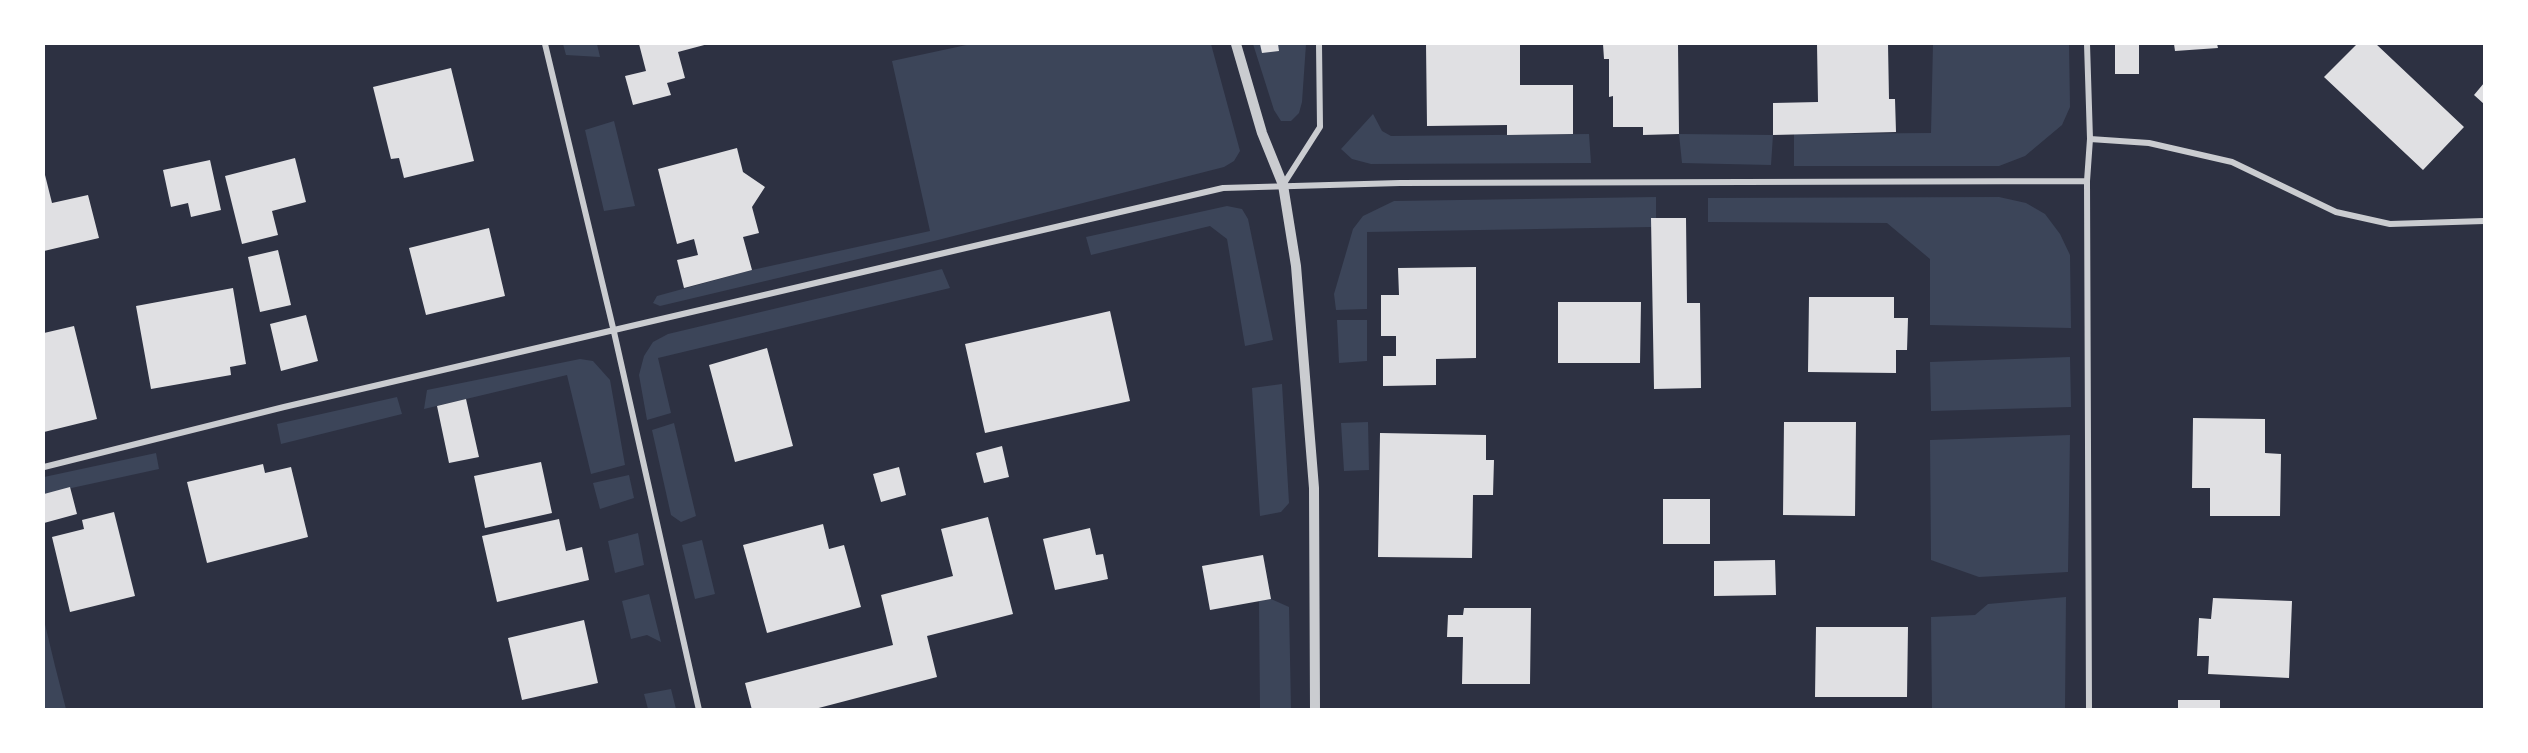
<!DOCTYPE html>
<html>
<head>
<meta charset="utf-8">
<style>
	body { margin:0 }
	#map { position:relative; width:2528px; height:753px; overflow:hidden; background:#2d3142; font-family:"Playfair Display",serif }
	canvas { display:block }
	.frame { position:absolute; inset:0; border:45px solid #fff; pointer-events:none }
</style>
</head>
<body>
<div id="map">
<canvas width="2528" height="753"></canvas>
<div class="frame"></div>
</div>
<script>
const ctx = document.querySelector('canvas').getContext('2d');
ctx.lineJoin = 'round';
function fillPath(path, color) { ctx.fillStyle = color; ctx.fill(path, 'evenodd'); }
const shape = rows => new Path2D(rows.map(r => 'M' + r).join(''));
function stroke(path, color, width, dash) { ctx.strokeStyle = color; ctx.lineWidth = width; ctx.lineCap = dash ? 'butt' : 'round'; ctx.setLineDash(dash || []); ctx.stroke(path); }
fillPath(shape([
	[563,44,597,44,600,57,566,55],
	[971,44,1211,44,1240,151,1234,161,1224,167,934,241,660,306,653,303,657,296,752,270,930,231,892,61],
	[1253,44,1306,44,1302,102,1299,113,1291,121,1281,121,1274,110],
	[1933,44,2069,44,2070,107,2062,125,2025,156,1999,166,1794,166,1794,134,1931,133],
	[1373,114,1382,131,1391,136,1589,134,1591,163,1371,164,1352,159,1341,149],
	[614,121,635,206,604,211,585,130],
	[1679,134,1773,135,1771,165,1682,163],
	[1656,197,1656,218,1651,218,1651,227,1367,232,1367,309,1336,310,1334,294,1353,229,1363,216,1394,201],
	[1999,197,2026,203,2045,214,2060,234,2070,255,2071,328,1930,325,1930,259,1887,223,1708,222,1708,198],
	[1227,206,1242,209,1248,219,1273,340,1245,346,1227,239,1210,226,1091,255,1086,237],
	[942,269,950,288,658,358,671,413,647,420,639,375,644,356,653,342,668,334],
	[1337,320,1367,320,1367,361,1339,363],
	[2070,357,2071,407,1931,411,1930,362],
	[580,359,593,361,610,380,625,465,591,474,567,375,424,409,427,390],
	[1282,384,1289,503,1281,512,1260,516,1252,388],
	[397,397,402,414,281,444,277,424],
	[1368,422,1369,470,1344,471,1341,423],
	[674,423,696,516,681,522,671,515,652,430],
	[2070,435,2068,572,1979,577,1931,560,1930,440],
	[156,453,159,469,44,494,44,477],
	[629,475,634,498,600,509,593,483],
	[638,533,644,565,615,573,608,541],
	[702,540,715,594,695,599,682,545],
	[649,594,661,642,647,635,631,639,622,601],
	[2066,597,2065,709,1932,709,1931,617,1975,615,1988,604],
	[1271,599,1289,607,1291,709,1260,709,1259,601],
	[44,620,55,666,66,709,44,709],
	[671,689,676,709,648,709,644,694]
]), '#3c4559');
fillPath(shape([
	[639,44,708,44,678,52,685,78,667,83,671,95,633,105,625,76,646,71],
	[1260,44,1278,44,1279,51,1262,53],
	[1426,44,1520,44,1520,85,1573,85,1573,134,1507,135,1507,125,1427,126],
	[1603,44,1678,44,1679,134,1643,135,1643,127,1613,127,1613,96,1609,97,1609,59,1604,59],
	[1817,44,1888,44,1889,99,1895,99,1896,132,1773,135,1773,103,1818,102],
	[2115,44,2139,44,2139,74,2115,74],
	[2174,44,2217,44,2218,48,2175,51],
	[2357,44,2376,44,2464,127,2423,170,2324,77],
	[451,68,474,161,404,178,399,158,391,159,373,87],
	[2484,83,2484,104,2474,95],
	[737,148,743,172,765,187,752,207,759,233,743,237,752,270,684,288,677,260,698,255,694,239,677,244,658,169],
	[295,158,306,202,272,211,278,235,242,244,225,176],
	[210,160,221,210,191,217,188,203,171,207,163,170],
	[44,171,52,203,88,195,99,238,44,251],
	[1651,218,1686,218,1687,303,1700,303,1701,388,1654,389],
	[489,228,505,296,426,315,409,248],
	[278,250,291,305,260,312,248,257],
	[1476,267,1476,358,1436,359,1436,385,1383,386,1383,356,1396,356,1396,336,1381,336,1381,295,1399,295,1398,268],
	[233,288,246,364,230,367,231,375,151,389,136,306],
	[1809,297,1894,297,1894,318,1908,318,1907,350,1896,350,1896,373,1808,372],
	[1558,302,1641,302,1640,363,1558,363],
	[1110,311,1130,401,985,433,965,344],
	[306,315,318,361,281,371,270,324],
	[74,326,97,419,44,432,44,333],
	[767,348,793,446,735,462,709,365],
	[466,399,479,457,449,463,437,406],
	[2193,418,2265,419,2265,453,2281,454,2280,516,2210,516,2210,488,2192,488],
	[1784,422,1856,422,1855,516,1783,515],
	[1380,433,1486,435,1486,460,1494,460,1493,495,1473,495,1472,558,1378,557],
	[1002,446,1009,477,984,483,976,453],
	[541,462,552,513,485,528,474,476],
	[263,464,265,473,291,467,308,537,207,563,187,482],
	[899,467,906,495,881,502,873,474],
	[70,487,77,514,44,523,44,494],
	[1663,499,1710,499,1710,544,1663,544],
	[114,512,135,596,70,612,52,537,84,529,82,520],
	[988,517,1013,614,927,636,937,677,811,710,752,710,745,683,893,645,881,595,953,576,941,529],
	[559,519,566,551,582,547,589,580,497,602,482,536],
	[823,524,829,549,844,545,861,607,767,633,743,545],
	[1090,528,1096,555,1103,554,1108,579,1055,590,1043,539],
	[1263,555,1271,599,1210,610,1202,566],
	[1775,560,1776,595,1714,596,1714,561],
	[2213,598,2292,601,2289,678,2208,674,2209,656,2197,656,2199,618,2211,619],
	[1464,608,1531,608,1530,684,1462,684,1463,637,1447,637,1448,615,1463,615],
	[584,620,598,683,522,700,508,638],
	[1816,627,1908,627,1907,697,1815,697],
	[2178,700,2220,700,2220,710,2178,710]
]), '#e0e0e3');
stroke(shape([
	[545,44,614,332,699,710],
	[2087,44,2090,139,2087,181,2089,710],
	[2090,139,2149,143,2232,162,2336,212,2390,224,2484,221],
	[1283,185,1320,127,1319,44],
	[44,467,284,407,1223,188,1400,183,2087,181]
]), '#caccd0', 6);
stroke(shape([
	[1236,44,1262,133,1283,185,1296,266,1314,488,1315,710]
]), '#caccd0', 10);
</script>
</body>
</html>
